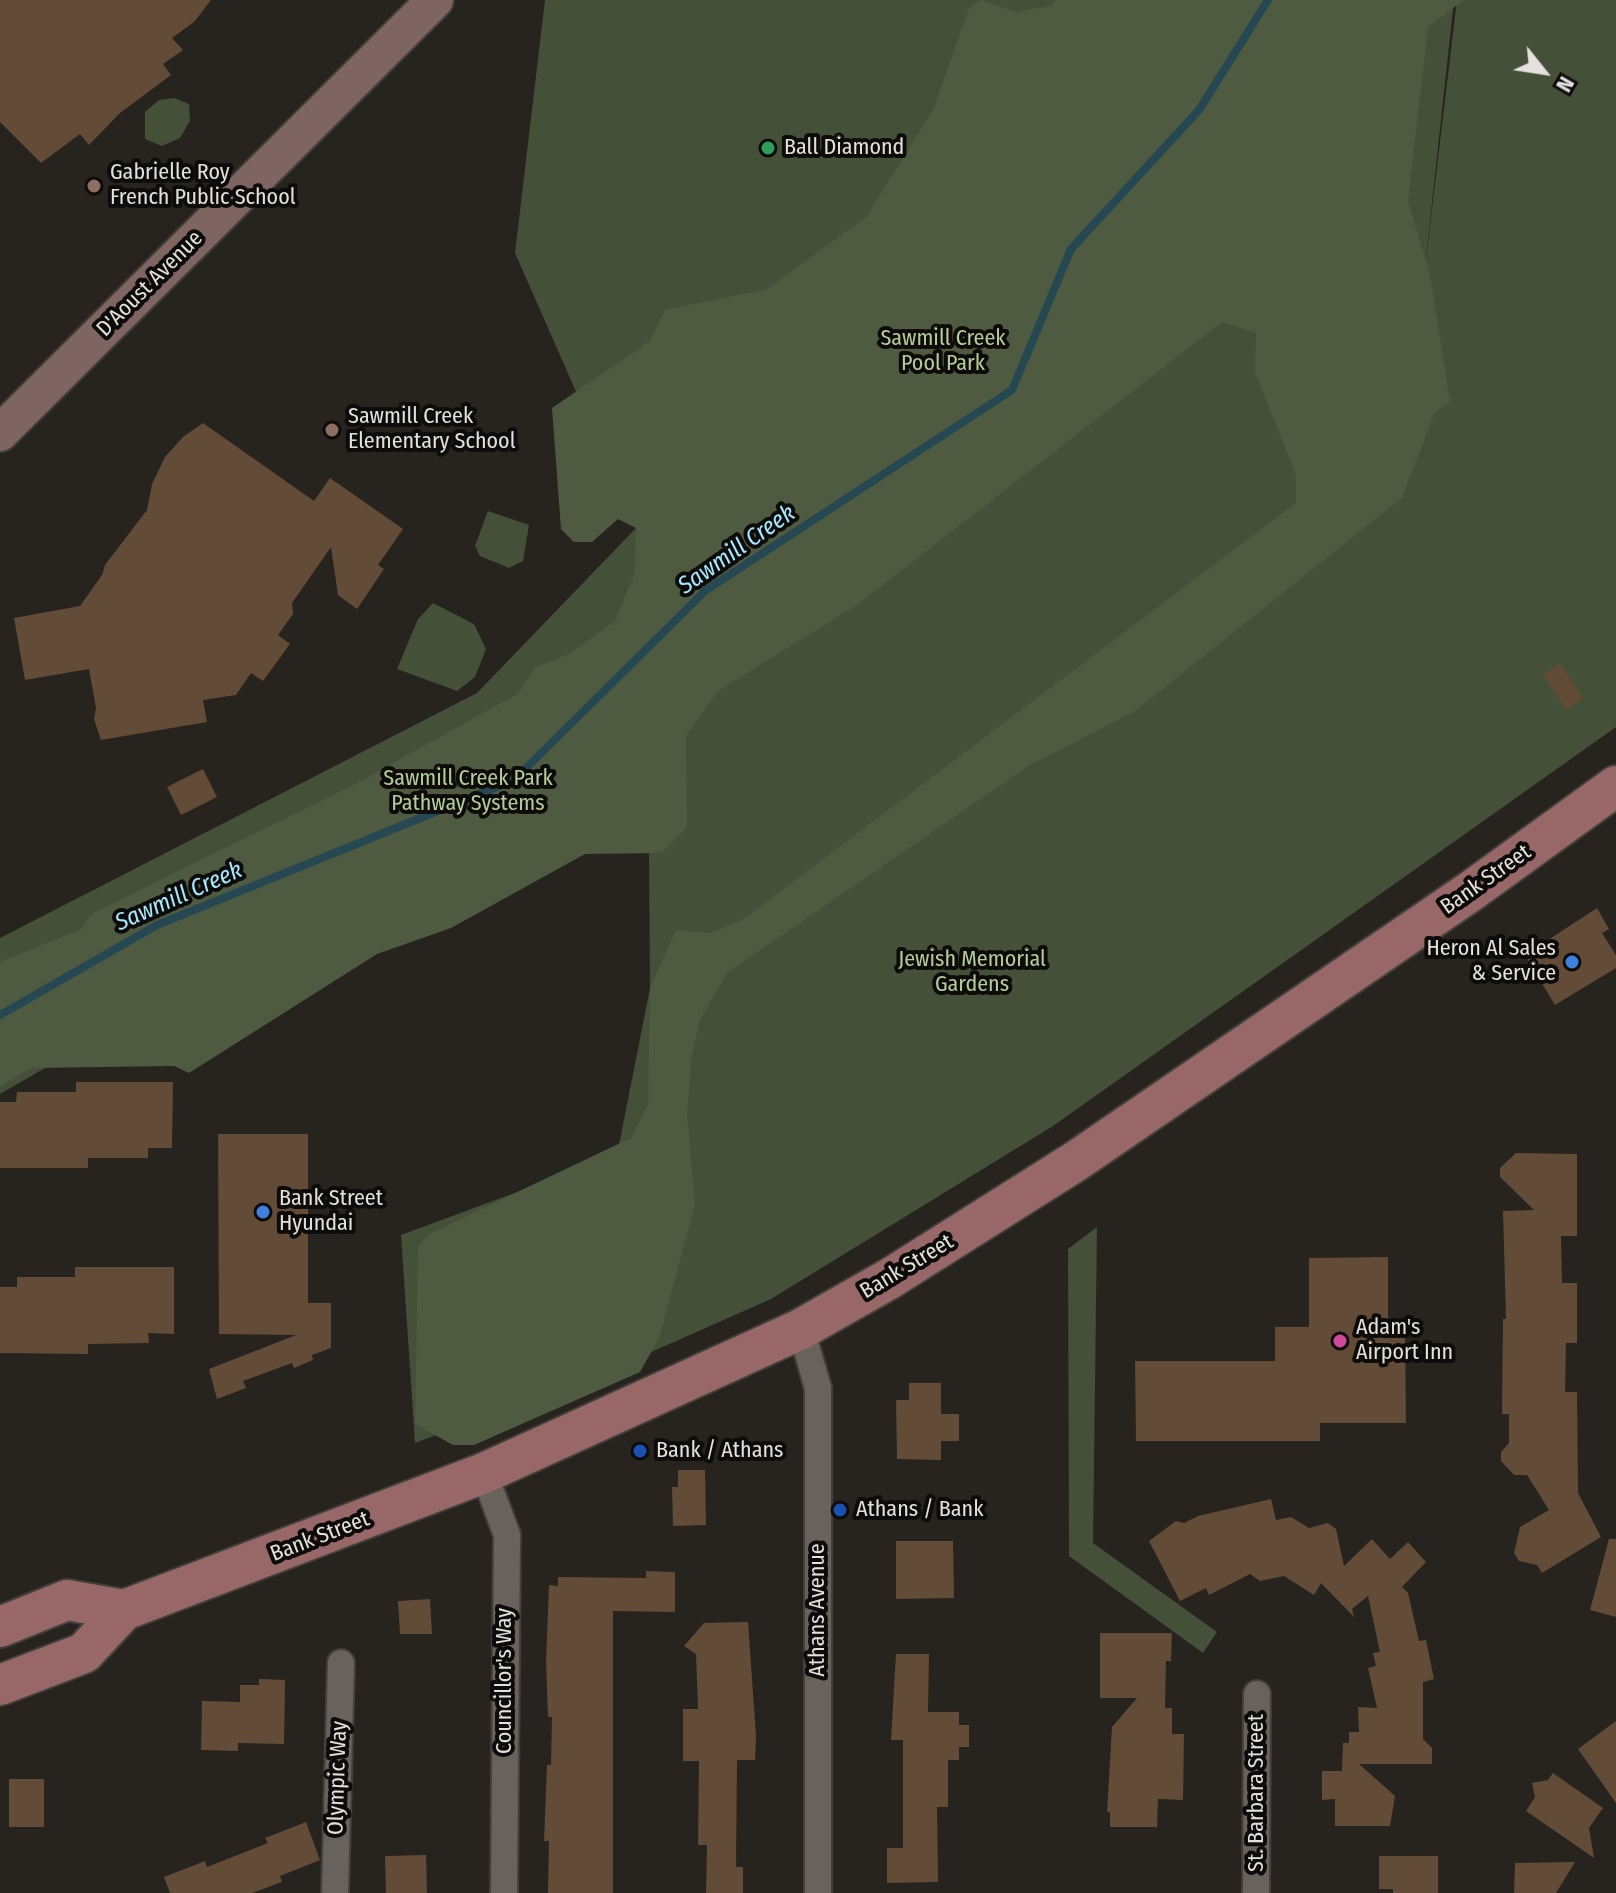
<!DOCTYPE html>
<html>
<head>
<meta charset="utf-8">
<style>
	body { margin:0 }
	#map { position:relative; width:1616px; height:1893px; overflow:hidden; background:#27231e; font-family:"Fira Sans Condensed",sans-serif }
	canvas { display:block }
	.north { position:absolute; left:1504px; top:32px; width:80px; height:80px; -webkit-text-stroke:6px #0e0c0a; paint-order:stroke; rotate:120deg; font-size:22px; font-weight:700; line-height:32px; text-align:center; color:#e3e0dd }
	.north::after { content:''; display:block; margin:auto; width:28px; height:36px; background:#e3e0dd; clip-path:polygon(50% 0,100% 100%,50% 72%,0 100%) }
</style>
</head>
<body>
<div id="map">
<canvas width="1616" height="1893"></canvas>
<div class="north">N</div>
</div>
<script>
const ctx = document.querySelector('canvas').getContext('2d');
ctx.lineJoin = 'round';
function fillPath(path, color) { ctx.fillStyle = color; ctx.fill(path, 'evenodd'); }
const shape = rows => new Path2D(rows.map(r => 'M' + r).join(''));
function stroke(path, color, width, dash) { ctx.strokeStyle = color; ctx.lineWidth = width; ctx.lineCap = dash ? 'butt' : 'round'; ctx.setLineDash(dash || []); ctx.stroke(path); }
function drawText(font, color, halo, rows, align = 'center') {
  ctx.font = font + ' "Fira Sans Condensed",sans-serif'; ctx.lineWidth = 8; ctx.setLineDash([]); ctx.textBaseline = 'middle'; ctx.strokeStyle = halo; ctx.fillStyle = color; for (const [text, x, y, turn = 0] of rows) {
    ctx.save(); ctx.translate(x, y); ctx.rotate((+turn || 0) * Math.PI / 180); ctx.textAlign = isNaN(turn) ? turn : align; if (halo) ctx.strokeText(text, 0, 0); ctx.fillText(text, 0, 0); ctx.restore();
  }
}
fillPath(shape([
	[545,0,1454,0,1425,267,1457,0,1616,0,1616,727,1053,1126,771,1299,613,1369,415,1443,401,1235,617,1155,650,988,648,734,184,988,0,1094,0,938,477,693,636,528,515,253],
	[174,98,189,104,190,121,180,138,162,146,145,139,145,112,159,100],
	[488,511,529,525,523,561,509,568,480,556,475,546],
	[433,603,474,624,486,649,475,677,457,691,397,669,418,619],
	[1097,1227,1093,1543,1217,1632,1203,1653,1069,1556,1068,1249]
]), '#445037');
fillPath(shape([
	[981,0,1016,12,1050,6,1056,0,1464,0,1428,27,1408,201,1430,274,1450,401,1435,412,1402,498,1134,712,1030,765,727,973,700,1020,692,1055,687,1113,695,1205,659,1338,640,1372,474,1445,453,1445,415,1424,418,1247,429,1234,631,1138,648,1104,650,988,676,930,710,933,742,920,1296,503,1296,475,1255,372,1256,333,1222,322,857,605,718,691,686,736,687,827,662,853,585,854,451,928,377,954,189,1073,174,1066,31,1068,0,1086,0,962,81,929,91,914,361,781,517,694,536,667,569,654,615,621,635,572,636,528,618,519,592,542,574,542,561,529,552,408,650,341,665,310,767,289,866,217,933,110,969,8]
]), '#4e5b41');
stroke(shape([
	[0,1015,157,925,514,780,705,591,1012,390,1071,249,1199,110,1268,0]
]), '#264853', 8);
fillPath(shape([
	[0,0,211,0,194,22,172,38,183,50,163,64,171,75,120,113,89,145,80,134,41,163,0,122],
	[203,423,314,501,330,478,403,529,378,565,384,569,357,609,338,595,331,547,292,603,293,614,278,635,290,644,263,681,251,673,236,695,203,700,207,722,101,740,94,719,96,708,89,669,25,680,14,618,80,606,102,575,105,565,147,510,152,484,165,457,183,437],
	[1560,663,1583,698,1566,710,1543,675],
	[203,769,217,797,181,815,167,787],
	[1597,908,1609,929,1602,933,1616,955,1616,968,1555,1005,1525,955],
	[76,1082,173,1082,172,1148,148,1148,148,1158,88,1158,88,1168,0,1168,0,1102,16,1102,17,1092,76,1092],
	[218,1134,308,1134,308,1303,331,1303,331,1348,312,1355,313,1360,294,1368,292,1363,243,1381,246,1388,217,1399,209,1369,296,1335,219,1334],
	[1516,1153,1577,1154,1577,1236,1561,1236,1562,1283,1577,1283,1577,1343,1566,1343,1565,1392,1577,1392,1578,1493,1601,1537,1542,1573,1537,1565,1519,1561,1514,1553,1520,1527,1549,1510,1527,1475,1514,1475,1501,1461,1501,1452,1509,1443,1509,1414,1502,1414,1503,1319,1506,1319,1503,1211,1534,1210,1500,1177,1500,1168],
	[1388,1257,1388,1326,1405,1326,1406,1423,1320,1423,1320,1441,1136,1441,1135,1361,1275,1361,1275,1327,1309,1327,1309,1258],
	[75,1267,174,1267,174,1334,148,1333,149,1343,88,1344,88,1354,0,1353,0,1287,17,1287,17,1277,75,1277],
	[909,1383,941,1383,941,1414,959,1414,959,1441,941,1441,941,1460,897,1459,896,1400,909,1400],
	[678,1470,705,1470,706,1525,673,1526,672,1487,678,1487],
	[1271,1499,1276,1520,1291,1517,1309,1528,1328,1523,1336,1529,1344,1566,1372,1539,1390,1559,1408,1542,1426,1562,1402,1587,1408,1593,1419,1641,1426,1640,1434,1679,1423,1682,1423,1739,1432,1748,1432,1764,1359,1764,1395,1796,1390,1826,1335,1826,1335,1799,1322,1800,1322,1771,1342,1771,1343,1743,1349,1743,1349,1732,1359,1732,1358,1707,1377,1708,1368,1668,1376,1666,1373,1653,1380,1652,1368,1596,1352,1609,1354,1617,1321,1583,1314,1595,1284,1576,1260,1581,1250,1574,1209,1595,1206,1588,1180,1601,1149,1541,1176,1521,1184,1523,1198,1516],
	[1609,1539,1616,1539,1616,1617,1590,1610],
	[896,1541,953,1541,954,1598,896,1599],
	[646,1571,675,1572,675,1612,613,1611,613,1893,548,1893,549,1841,544,1841,547,1765,551,1765,552,1717,548,1717,546,1661,549,1585,558,1586,558,1577,646,1578],
	[430,1599,432,1634,400,1634,398,1601],
	[748,1622,756,1736,755,1760,737,1760,736,1867,743,1867,743,1893,706,1893,707,1845,698,1845,699,1761,683,1761,683,1709,698,1709,696,1654,684,1646,704,1623],
	[1100,1633,1172,1633,1171,1661,1166,1661,1165,1708,1172,1708,1172,1734,1184,1734,1183,1800,1158,1799,1157,1827,1110,1827,1110,1812,1107,1812,1112,1727,1137,1698,1100,1698],
	[896,1654,929,1654,928,1712,959,1712,959,1725,969,1725,969,1747,959,1747,959,1760,948,1760,948,1807,937,1807,938,1882,887,1883,887,1848,903,1848,903,1740,891,1740],
	[259,1679,285,1680,284,1744,238,1743,238,1751,201,1750,202,1701,240,1702,240,1685,259,1685],
	[1616,1721,1616,1803,1578,1749],
	[1553,1773,1603,1808,1589,1828,1594,1858,1526,1811,1535,1797,1532,1783,1548,1780],
	[9,1779,44,1779,44,1827,9,1827],
	[306,1822,320,1860,280,1876,282,1882,252,1893,170,1893,164,1877,205,1861,207,1867,268,1843,265,1838],
	[426,1855,427,1893,386,1893,385,1856],
	[1379,1856,1438,1856,1438,1893,1393,1893,1393,1889,1379,1889],
	[1575,1862,1556,1893,1514,1893,1515,1863]
]), '#624c37');
const street = shape([
	[801,1329,818,1388,818,1893],
	[484,1473,507,1535,504,1893],
	[335,1893,341,1663],
	[1256,1893,1257,1694]
]);
const secondary = shape([
	[0,433,435,0]
]);
const primary = shape([
	[0,1627,67,1600,124,1610],
	[0,1685,84,1653,124,1610,484,1473,801,1329,889,1279,1076,1161,1471,891,1616,786]
]);
stroke(street, '#433f3b', 30);
stroke(secondary, '#433f3b', 40);
stroke(primary, '#433f3b', 44);
stroke(street, '#68625d', 26);
stroke(secondary, '#7f6562', 36);
stroke(primary, '#976867', 40);
for (const [x, y, r, color] of [
	[768,148,8,"#2e9e5b"],
	[94,186,8,"#8d6e63"],
	[332,430,8,"#8d6e63"],
	[1572,962,8,"#3f7fe0"],
	[263,1212,8,"#3f7fe0"],
	[1340,1341,8,"#d1479c"],
	[640,1451,8,"#1a4fb4"],
	[840,1510,8,"#1a4fb4"]
]) { const dot = new Path2D(); dot.arc(x, y, r, 0, 2 * Math.PI); ctx.fillStyle = color; ctx.fill(dot); stroke(dot, '#0e0c0a', 3); }
drawText('22px', '#e3e0dd', '#0e0c0a', [
	["Ball Diamond",784,148],
	["Gabrielle Roy",110,173],
	["French Public School",110,198],
	["Sawmill Creek",348,417],
	["Elementary School",348,442],
	["Heron Al Sales",1556,949,"right"],
	["& Service",1556,974,"right"],
	["Bank Street",279,1199],
	["Hyundai",279,1224],
	["Adam's",1356,1328],
	["Airport Inn",1356,1353],
	["Bank / Athans",656,1451],
	["Athans / Bank",856,1510]
], 'left');
drawText('22px', '#e3e0dd', '#0e0c0a', [
	["D'Aoust Avenue",150,284,-45],
	["Bank Street",1486,880,-35],
	["Bank Street",907,1267,-31],
	["Bank Street",320,1537,-21],
	["Athans Avenue",818,1610,-90],
	["Councillor's Way",505,1681,-90],
	["Olympic Way",338,1778,-88],
	["St. Barbara Street",1257,1793,-90]
]);
drawText('22px', '#b5cd9a', '#0e0c0a', [
	["Sawmill Creek",943,339],
	["Pool Park",943,364],
	["Sawmill Creek Park",468,779],
	["Pathway Systems",468,804],
	["Jewish Memorial",972,960],
	["Gardens",972,985]
]);
drawText('italic 24px', '#a5e7fe', '#0e0c0a', [
	["Sawmill Creek",737,550,-35],
	["Sawmill Creek",179,897,-24]
]);
</script>
</body>
</html>
